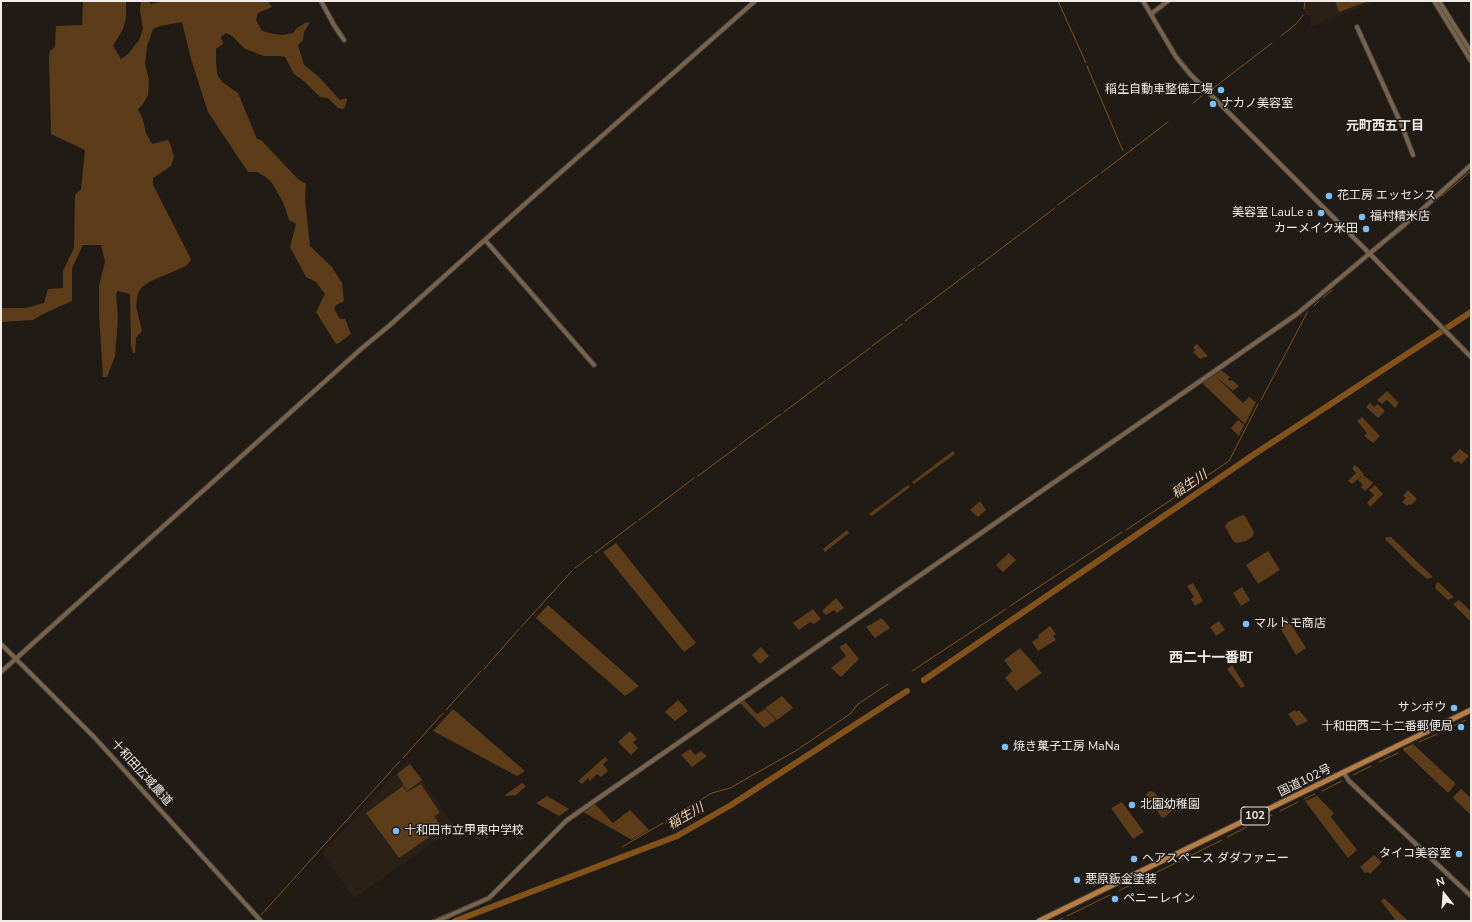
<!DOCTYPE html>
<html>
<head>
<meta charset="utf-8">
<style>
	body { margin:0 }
	#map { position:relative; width:1472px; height:922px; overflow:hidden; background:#211b16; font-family:"Nunito Sans",sans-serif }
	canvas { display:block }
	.frame { position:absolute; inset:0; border:2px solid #efebe7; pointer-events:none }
	.north { position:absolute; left:1424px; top:874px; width:40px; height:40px; -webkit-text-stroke:3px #211b16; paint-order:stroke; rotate:343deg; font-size:11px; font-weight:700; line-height:16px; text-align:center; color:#efebe7 }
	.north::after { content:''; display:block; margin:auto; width:14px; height:18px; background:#efebe7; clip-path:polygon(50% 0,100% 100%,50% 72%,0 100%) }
</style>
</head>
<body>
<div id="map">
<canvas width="1472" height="922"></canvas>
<div class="frame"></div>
<div class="north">N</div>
</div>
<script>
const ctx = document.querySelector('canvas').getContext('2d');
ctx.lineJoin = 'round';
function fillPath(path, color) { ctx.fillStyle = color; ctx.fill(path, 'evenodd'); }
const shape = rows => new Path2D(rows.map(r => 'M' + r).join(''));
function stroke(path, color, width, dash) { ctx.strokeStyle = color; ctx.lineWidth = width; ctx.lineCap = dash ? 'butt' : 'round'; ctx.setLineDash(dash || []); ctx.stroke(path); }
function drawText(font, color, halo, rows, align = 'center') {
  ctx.font = font + ' "Nunito Sans","Noto Sans JP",sans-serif'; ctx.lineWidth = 3; ctx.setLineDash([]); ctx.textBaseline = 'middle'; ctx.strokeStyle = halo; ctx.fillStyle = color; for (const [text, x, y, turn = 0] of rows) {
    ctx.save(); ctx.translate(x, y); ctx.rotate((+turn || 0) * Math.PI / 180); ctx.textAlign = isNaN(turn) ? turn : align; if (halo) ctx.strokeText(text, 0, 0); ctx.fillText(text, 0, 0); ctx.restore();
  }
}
fillPath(shape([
	[1306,1,1377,1,1310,27,1311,15,1305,15],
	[407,761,409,761,455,827,354,898,322,853]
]), '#2a2016');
fillPath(shape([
	[83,1,126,1,126,18,123,29,113,46,121,59,128,54,139,40,143,29,140,10,141,1,148,1,151,4,165,1,268,1,272,7,258,13,256,20,262,31,273,34,283,35,293,33,297,28,305,23,310,22,304,32,303,40,298,45,304,65,318,76,340,100,346,98,347,100,345,107,343,109,338,108,328,98,320,97,305,82,294,74,285,57,279,56,264,56,245,49,232,36,226,33,221,37,223,44,216,49,216,63,217,74,222,82,238,93,257,139,261,140,298,179,306,184,305,200,310,246,332,267,342,283,344,301,336,305,334,309,340,319,345,319,351,334,339,343,336,344,316,312,325,294,316,282,306,277,290,247,296,224,289,220,283,202,272,183,266,177,257,172,248,172,208,112,191,59,182,22,160,26,153,29,147,46,145,64,149,80,148,95,143,104,138,109,143,120,146,133,152,144,168,140,170,143,174,157,171,166,153,178,153,185,191,259,190,261,186,266,149,282,142,287,138,293,136,306,142,331,136,338,135,353,133,353,131,345,130,294,118,291,116,294,118,318,115,356,107,377,103,377,99,313,99,286,105,262,101,245,83,245,72,268,72,301,43,314,33,320,1,322,1,308,26,308,44,303,48,289,63,288,63,271,74,248,75,195,81,189,85,150,51,134,49,57,50,51,55,47,56,26,82,25],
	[1335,1,1369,1,1339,12],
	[1197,344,1208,356,1200,359,1193,352,1195,350,1193,347],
	[1221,370,1230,377,1228,379,1230,381,1232,380,1239,386,1233,391,1214,375],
	[1214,375,1243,403,1249,397,1256,402,1245,424,1202,383],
	[1387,391,1399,403,1395,408,1387,400,1382,404,1377,400],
	[1370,403,1374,407,1378,404,1385,411,1378,418,1366,407],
	[1362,417,1380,436,1373,443,1364,436,1367,433,1357,421],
	[1238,420,1244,425,1239,436,1231,428],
	[1460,449,1469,456,1461,464,1458,461,1455,463,1451,458],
	[953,451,955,454,914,484,912,482],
	[1355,465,1364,474,1352,484,1348,481,1356,473,1352,468],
	[1363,475,1373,483,1365,491,1361,487,1363,485,1358,480],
	[908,485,910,487,872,516,869,514],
	[1375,485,1383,494,1370,507,1367,503,1374,495,1369,490],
	[1408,490,1417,499,1411,505,1409,504,1407,506,1402,502,1406,498,1403,496],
	[980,501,986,510,978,517,970,510],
	[1242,515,1245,516,1254,532,1253,536,1246,541,1236,543,1233,541,1225,526,1228,522],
	[847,530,849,533,825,552,823,549],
	[1387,537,1391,537,1433,577,1427,579,1411,565,1386,540,1385,538],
	[616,543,696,643,684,652,603,552],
	[1268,551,1280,570,1258,584,1246,565],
	[1009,553,1016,560,1003,572,996,565],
	[1438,582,1453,596,1454,597,1448,600,1435,588,1436,584],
	[1193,583,1203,601,1195,606,1191,599,1194,597,1187,586],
	[1242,587,1250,600,1241,606,1233,593],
	[836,598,844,608,837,613,834,610,826,615,822,611],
	[1459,600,1471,611,1471,622,1453,604],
	[548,605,639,686,625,696,536,618],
	[813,609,821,619,814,624,810,622,799,630,793,623],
	[882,618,890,628,875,638,866,627],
	[1287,618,1306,648,1296,655,1281,629,1283,628,1280,622],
	[1219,621,1225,630,1216,636,1210,627],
	[1050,626,1056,634,1053,636,1056,640,1038,651,1032,642,1039,637,1038,635],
	[846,643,859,659,841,677,831,668,846,656,839,647],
	[761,647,769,656,760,664,752,655],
	[1020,648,1042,673,1016,691,1005,678,1012,671,1004,660],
	[1232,665,1245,686,1241,688,1227,669],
	[782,696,793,708,777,720,765,708],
	[678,700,688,711,675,721,665,712],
	[744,700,757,714,765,709,776,720,764,728,740,703],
	[453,709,525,771,517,776,433,731],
	[1295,710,1296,712,1299,710,1308,721,1297,726,1288,714],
	[630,731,637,739,633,742,638,748,631,755,618,742],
	[1413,744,1455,783,1455,785,1449,792,1447,792,1403,750,1404,748],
	[690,749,695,755,701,751,707,756,692,767,681,755],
	[605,757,608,760,603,764,608,771,601,777,597,774,590,781,588,778,582,784,578,781],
	[410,764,422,780,407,791,397,774],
	[522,783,526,786,516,795,506,796,505,795],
	[421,784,440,813,434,816,442,828,399,858,366,813,403,786,407,792],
	[1461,789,1471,798,1471,815,1454,799,1453,797],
	[1150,791,1154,792,1165,804,1176,804,1177,806,1164,818,1161,817,1146,794],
	[547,796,569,809,559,816,536,803],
	[1317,796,1334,813,1331,817,1357,850,1348,858,1305,801],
	[1122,802,1144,832,1133,839,1111,808],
	[595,804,613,823,630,810,649,830,632,840,583,812],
	[1374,855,1382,862,1370,874,1368,872,1365,873,1360,867],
	[1384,898,1408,921,1396,921,1381,901]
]), '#5d3c1a');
stroke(shape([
	[1058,1,1086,63],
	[1304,9,1305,1],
	[1281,36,1296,24,1303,15],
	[1087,66,1123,151],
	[1211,90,1272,43],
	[1193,103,1202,96],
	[1101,173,1168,122],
	[1442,196,1471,171],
	[1058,205,1098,175],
	[1391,239,1407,226],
	[978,266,1055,208],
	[1323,298,1332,290],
	[1314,306,1319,301],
	[905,321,975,268],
	[872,346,902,324],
	[828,379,870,348],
	[1261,400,1308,311],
	[784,412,825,381],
	[739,445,781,414],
	[698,476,737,447],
	[639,520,694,478],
	[1126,530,1229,461,1258,404],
	[595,553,636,522],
	[575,568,592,555],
	[1010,606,1122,532],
	[521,627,572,571],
	[484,669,519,629],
	[912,671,1006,609],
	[446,710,481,671],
	[1446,729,1466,720],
	[1419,742,1437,734],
	[1404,750,1412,746],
	[403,758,443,713],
	[1379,762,1398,753],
	[1353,775,1371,766],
	[1322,791,1342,781],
	[1304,799,1315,794],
	[1280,811,1298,802],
	[666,821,712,793,730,788,797,750,850,714,858,704,888,684],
	[1254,824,1272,815],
	[1227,837,1247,827],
	[622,847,663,823],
	[1143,879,1222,840],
	[1119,891,1136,882],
	[261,915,400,761],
	[1067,916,1110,895],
	[256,921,256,920],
	[430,921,456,910],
	[1057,921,1063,918]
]), '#835219', 1);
stroke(shape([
	[924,680,1256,453,1471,312],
	[455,921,677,836,731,805,907,691]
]), '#835219', 6);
const secondary = shape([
	[321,1,334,25,344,40],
	[1143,1,1176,57,1190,74,1369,253,1471,357],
	[1434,1,1471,61],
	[1439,1,1471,52],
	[1151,14,1168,1],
	[1357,27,1402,126,1413,155],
	[485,240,594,365],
	[1,644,95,738,261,921],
	[1,672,361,349,390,325,535,195,755,1],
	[1344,773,1349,781,1471,896],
	[437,921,489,898,566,821,580,811,1297,314,1417,214,1471,165]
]);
const highway = shape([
	[1039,921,1471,710]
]);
stroke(secondary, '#3d3835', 6);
stroke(highway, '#3d3835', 7);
stroke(secondary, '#78634d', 4);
stroke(highway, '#b67e44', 5);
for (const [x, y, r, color] of [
	[1221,90,4,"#7abff8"],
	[1213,104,4,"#7abff8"],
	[1329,196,4,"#7abff8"],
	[1321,213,4,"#7abff8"],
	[1362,217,4,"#7abff8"],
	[1366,229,4,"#7abff8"],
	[1246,624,4,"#7abff8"],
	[1454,708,4,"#7abff8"],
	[1461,727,4,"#7abff8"],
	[1005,747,4,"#7abff8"],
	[1132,805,4,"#7abff8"],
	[396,831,4,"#7abff8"],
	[1459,854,4,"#7abff8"],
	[1134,859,4,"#7abff8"],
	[1077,880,4,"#7abff8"],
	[1115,899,4,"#7abff8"]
]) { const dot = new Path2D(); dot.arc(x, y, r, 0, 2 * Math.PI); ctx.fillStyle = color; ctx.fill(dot); stroke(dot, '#211b16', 1.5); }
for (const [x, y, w] of [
	[1255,816,28]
]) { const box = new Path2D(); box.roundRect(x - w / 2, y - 9, w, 18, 3); ctx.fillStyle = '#211b16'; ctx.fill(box); stroke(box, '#efebe7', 1); }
drawText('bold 11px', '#efebe7', null, [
	["102",1255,816]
]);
drawText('12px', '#efebe7', '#211b16', [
	["稲生自動車整備工場",1213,90,"right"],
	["ナカノ美容室",1221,104],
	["花工房 エッセンス",1337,196],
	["美容室 LauLe a",1313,213,"right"],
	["福村精米店",1370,217],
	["カーメイク米田",1358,229,"right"],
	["マルトモ商店",1254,624],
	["サンポウ",1446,708,"right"],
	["十和田西二十二番郵便局",1453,727,"right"],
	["焼き菓子工房 MaNa",1013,747],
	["北園幼稚園",1140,805],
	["十和田市立甲東中学校",404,831],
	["タイコ美容室",1451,854,"right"],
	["ヘアスペース ダダファニー",1142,859],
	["悪原鈑金塗装",1085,880],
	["ペニーレイン",1123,899]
], 'left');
drawText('12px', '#efebe7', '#211b16', [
	["十和田広域農道",141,773,48],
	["国道102号",1305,781,-26]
]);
drawText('bold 13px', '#efebe7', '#211b16', [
	["元町西五丁目",1385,127]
]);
drawText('italic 13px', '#f6d2b1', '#211b16', [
	["稲生川",1190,485,-34],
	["稲生川",686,817,-30]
]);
drawText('bold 14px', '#efebe7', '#211b16', [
	["西二十一番町",1211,659]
]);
</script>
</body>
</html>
